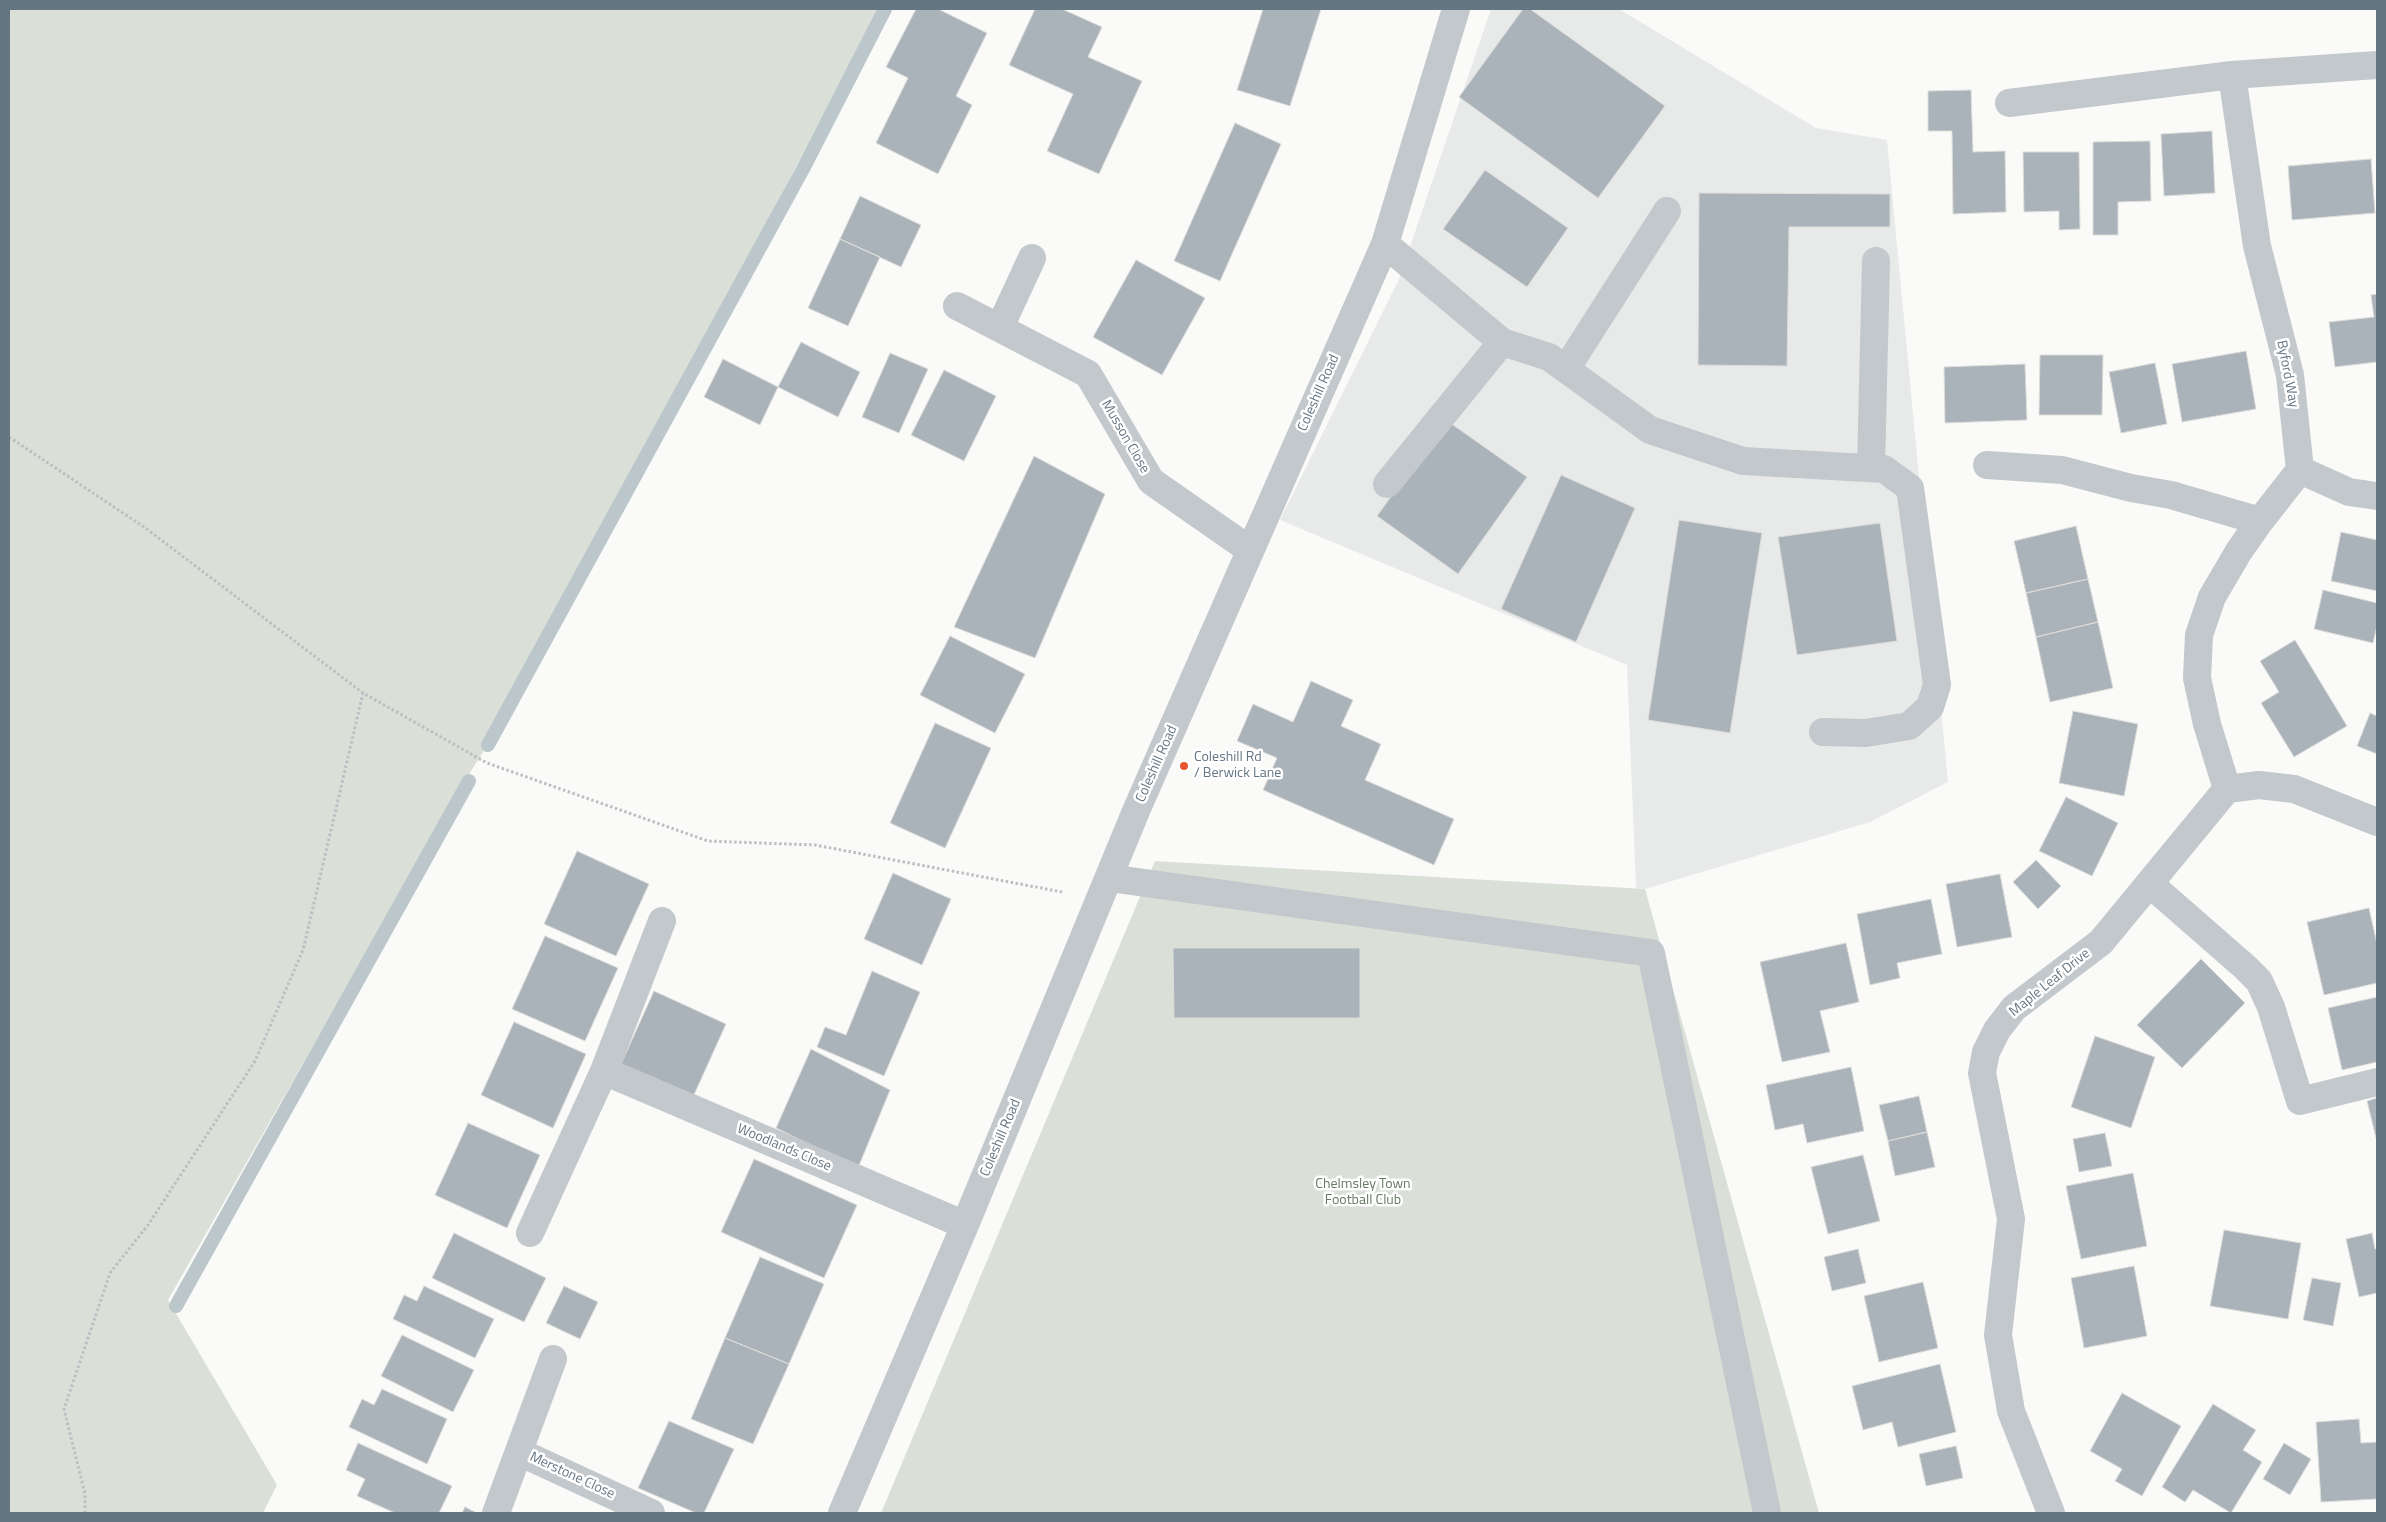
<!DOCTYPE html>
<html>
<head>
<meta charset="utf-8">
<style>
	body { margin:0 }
	#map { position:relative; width:2386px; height:1522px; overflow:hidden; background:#fafaf8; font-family:"Titillium Web",sans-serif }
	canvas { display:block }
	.frame { position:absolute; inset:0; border:10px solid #657683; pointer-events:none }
</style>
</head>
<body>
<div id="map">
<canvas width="2386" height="1522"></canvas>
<div class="frame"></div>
</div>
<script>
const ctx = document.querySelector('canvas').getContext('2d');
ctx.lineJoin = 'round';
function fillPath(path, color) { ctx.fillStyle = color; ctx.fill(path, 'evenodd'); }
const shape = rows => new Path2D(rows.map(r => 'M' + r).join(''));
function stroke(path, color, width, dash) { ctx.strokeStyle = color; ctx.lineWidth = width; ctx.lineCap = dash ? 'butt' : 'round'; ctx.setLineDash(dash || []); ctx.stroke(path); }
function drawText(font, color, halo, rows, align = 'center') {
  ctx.font = font + ' "Titillium Web",sans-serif'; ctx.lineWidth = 5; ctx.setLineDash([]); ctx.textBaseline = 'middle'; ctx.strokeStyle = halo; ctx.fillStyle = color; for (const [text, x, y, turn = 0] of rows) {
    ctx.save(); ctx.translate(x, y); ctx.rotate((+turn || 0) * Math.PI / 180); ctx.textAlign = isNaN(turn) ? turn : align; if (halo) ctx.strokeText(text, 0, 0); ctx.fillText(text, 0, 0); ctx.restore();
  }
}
fillPath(shape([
	[1491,9,1619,9,1816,128,1887,140,1948,782,1870,822,1645,889,1636,888,1627,665,1280,520,1399,279]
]), '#e8e9e9');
fillPath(shape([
	[9,9,879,9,564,606,494,735,462,785,168,1300,277,1485,263,1513,9,1513],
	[1155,861,1645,889,1819,1513,881,1513]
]), '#dadfd7');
stroke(shape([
	[488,745,803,169,885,9],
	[176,1306,469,781]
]), '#bbc7cb', 14);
const building = shape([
	[916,9,938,9,987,33,956,96,972,105,938,174,876,143,908,78,886,67,916,9],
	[1035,9,1062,9,1102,27,1088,57,1142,81,1099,174,1047,151,1073,94,1009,65,1035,9],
	[1263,9,1321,9,1290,106,1237,90,1263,9],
	[1523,9,1530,9,1665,106,1598,198,1459,97,1523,9],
	[1971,90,1973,152,2005,151,2006,212,1953,214,1952,131,1928,131,1928,91,1971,90],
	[1235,123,1281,144,1220,281,1174,261,1235,123],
	[2212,131,2215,193,2164,196,2161,134,2212,131],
	[2150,141,2151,201,2118,202,2118,235,2093,235,2093,142,2150,141],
	[2023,152,2079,152,2080,229,2059,230,2059,211,2024,212,2023,152],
	[2371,159,2375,213,2292,220,2288,166,2371,159],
	[1485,170,1568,228,1527,287,1443,229,1485,170],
	[1699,193,1890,194,1890,227,1789,227,1787,366,1698,365,1699,193],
	[860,196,921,225,901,267,840,239,860,196],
	[840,239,880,257,848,326,808,308,840,239],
	[1136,260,1205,298,1162,375,1093,337,1136,260],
	[2377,294,2377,362,2335,367,2329,322,2374,317,2371,295,2377,294],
	[801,342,860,372,838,417,778,387,801,342],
	[2246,351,2256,409,2182,422,2172,364,2246,351],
	[890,353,928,369,899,433,862,417,890,353],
	[2040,355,2103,355,2102,415,2039,415,2040,355],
	[723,359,778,387,760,425,704,397,723,359],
	[2155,363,2167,424,2121,433,2109,372,2155,363],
	[2025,364,2027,420,1945,423,1944,367,2025,364],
	[944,370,996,396,964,461,911,435,944,370],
	[1446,420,1527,477,1458,574,1377,516,1446,420],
	[1034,456,1105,494,1035,658,954,627,1034,456],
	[1561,475,1635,508,1576,642,1501,609,1561,475],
	[1679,520,1762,533,1730,733,1648,720,1679,520],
	[1880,523,1897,641,1797,655,1778,537,1880,523],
	[2076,526,2088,579,2026,593,2014,541,2076,526],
	[2341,532,2377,540,2377,591,2331,581,2341,532],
	[2088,579,2098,622,2036,637,2026,593,2088,579],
	[2323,590,2377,603,2377,626,2373,643,2314,629,2323,590],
	[2098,622,2113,688,2050,702,2036,637,2098,622],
	[950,636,1025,674,995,733,920,695,950,636],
	[2295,640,2347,726,2294,757,2261,703,2279,692,2260,661,2295,640],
	[1311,681,1353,700,1341,726,1381,744,1365,780,1454,819,1434,865,1263,790,1277,758,1237,741,1253,704,1293,722,1311,681],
	[2073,711,2138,724,2124,796,2059,783,2073,711],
	[2370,713,2377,716,2377,754,2357,746,2370,713],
	[935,723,991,748,945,848,890,823,935,723],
	[2066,797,2118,823,2092,876,2039,851,2066,797],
	[577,851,649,884,616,956,544,924,577,851],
	[2036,860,2061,886,2038,909,2013,882,2036,860],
	[893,873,951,899,922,965,864,939,893,873],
	[2000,874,2012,937,1957,947,1946,884,2000,874],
	[1931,899,1942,954,1897,963,1900,978,1870,985,1857,914,1931,899],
	[2369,908,2377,944,2377,983,2324,995,2307,922,2369,908],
	[545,936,618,968,585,1041,512,1009,545,936],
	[1846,943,1859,1002,1820,1011,1830,1052,1782,1062,1760,962,1846,943],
	[1173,948,1360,948,1360,1018,1174,1018,1173,948],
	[2201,959,2245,1003,2182,1068,2137,1025,2201,959],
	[872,971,920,992,884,1076,817,1047,825,1027,846,1035,872,971],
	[654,991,726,1024,693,1097,621,1064,654,991],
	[2377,997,2377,1062,2342,1070,2328,1008,2377,997],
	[514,1022,586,1054,553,1128,481,1095,514,1022],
	[2095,1036,2155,1057,2131,1128,2071,1107,2095,1036],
	[811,1049,890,1090,858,1168,776,1128,811,1049],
	[1851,1067,1864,1131,1807,1143,1803,1124,1775,1130,1766,1085,1851,1067],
	[1919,1096,1927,1132,1888,1141,1879,1105,1919,1096],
	[2377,1098,2377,1142,2367,1101,2377,1098],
	[468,1123,540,1155,507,1228,435,1195,468,1123],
	[1927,1132,1935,1167,1895,1176,1888,1141,1927,1132],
	[2105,1133,2112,1166,2079,1172,2073,1139,2105,1133],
	[1863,1155,1880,1221,1828,1234,1811,1167,1863,1155],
	[754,1159,857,1205,824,1278,721,1232,754,1159],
	[2133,1173,2147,1246,2081,1259,2066,1186,2133,1173],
	[2224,1230,2301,1243,2288,1319,2210,1306,2224,1230],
	[454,1233,546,1278,524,1322,432,1278,454,1233],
	[2372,1233,2375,1249,2377,1249,2377,1293,2359,1297,2346,1239,2372,1233],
	[1858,1249,1866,1283,1832,1291,1824,1257,1858,1249],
	[760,1257,824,1284,789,1364,725,1338,760,1257],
	[2134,1266,2147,1336,2084,1348,2071,1278,2134,1266],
	[2312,1278,2341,1283,2333,1326,2303,1320,2312,1278],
	[1923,1282,1938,1348,1879,1362,1864,1296,1923,1282],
	[424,1286,494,1319,475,1358,393,1319,404,1295,417,1301,424,1286],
	[564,1286,598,1302,580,1339,546,1323,564,1286],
	[402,1335,474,1370,453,1412,381,1376,402,1335],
	[725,1338,789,1364,753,1444,691,1419,725,1338],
	[1940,1364,1956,1432,1898,1447,1892,1422,1863,1430,1852,1386,1940,1364],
	[382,1389,447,1419,427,1464,349,1427,362,1399,374,1405,382,1389],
	[2122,1393,2181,1426,2142,1496,2115,1481,2122,1469,2090,1451,2122,1393],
	[2213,1404,2256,1430,2243,1450,2262,1462,2231,1513,2193,1490,2185,1502,2162,1487,2213,1404],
	[2359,1419,2361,1443,2377,1442,2377,1499,2321,1502,2316,1422,2359,1419],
	[669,1421,734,1449,704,1513,696,1513,638,1488,669,1421],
	[358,1443,452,1486,439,1513,395,1513,357,1496,365,1479,346,1470,358,1443],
	[2284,1443,2311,1459,2290,1495,2263,1479,2284,1443],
	[1956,1446,1963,1478,1926,1486,1919,1454,1956,1446],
	[465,1507,477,1513,462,1513,465,1507]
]);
fillPath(building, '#aab3b9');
stroke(building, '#dcdcda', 1);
stroke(shape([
	[9,437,144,527,363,693,487,763,708,841,815,845,1062,892],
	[85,1513,85,1494,64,1409,110,1273,148,1225,255,1061,303,950,363,693]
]), '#bbbfc2', 3, [2.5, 2.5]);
stroke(shape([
	[2009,103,2232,75],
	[1385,244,1502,342,1549,357,1650,430,1743,461,1884,469,1910,488,1937,685,1930,707,1909,726,1866,733,1823,732],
	[957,306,1088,374,1151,481,1250,550],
	[1000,327,1032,258],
	[1566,369,1667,211],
	[1987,465,2062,470,2131,488,2171,495,2260,521],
	[1871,468,1876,261],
	[2300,470,2349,492,2377,496],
	[1387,484,1502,342],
	[2227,789,2207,724,2197,678,2199,635,2212,597,2239,551,2260,521,2300,470,2290,375,2257,246,2232,75,2377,65],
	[1109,878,1651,953,1767,1513],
	[2150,884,2245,967,2259,981,2271,1007,2300,1101,2377,1082],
	[604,1071,965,1225],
	[530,1233,604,1071,662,921],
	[519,1452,651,1513],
	[496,1513,553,1359],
	[842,1513,965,1225,1136,811,1385,244,1456,9],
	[2051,1513,2011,1411,1998,1335,2011,1219,1982,1073,1986,1052,1997,1030,2014,1008,2101,942,2227,789,2259,785,2294,789,2377,822]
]), '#c3c8cc', 28);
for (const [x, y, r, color] of [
	[1184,766,5,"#e4572e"]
]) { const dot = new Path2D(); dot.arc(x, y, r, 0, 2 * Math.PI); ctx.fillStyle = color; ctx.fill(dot); stroke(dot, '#fff', 2); }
drawText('14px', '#657683', '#fff', [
	["Byford Way",2287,374,79],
	["Coleshill Road",1319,393,-66],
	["Musson Close",1125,437,60],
	["Coleshill Road",1157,764,-66],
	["Maple Leaf Drive",2050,983,-39],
	["Coleshill Road",1001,1138,-67],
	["Woodlands Close",784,1148,23],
	["Merstone Close",572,1476,25]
]);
drawText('14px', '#657683', '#fff', [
	["Coleshill Rd",1194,758],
	["/ Berwick Lane",1194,774]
], 'left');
drawText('14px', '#687a64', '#fff', [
	["Chelmsley Town",1363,1185],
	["Football Club",1363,1201]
]);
</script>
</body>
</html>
